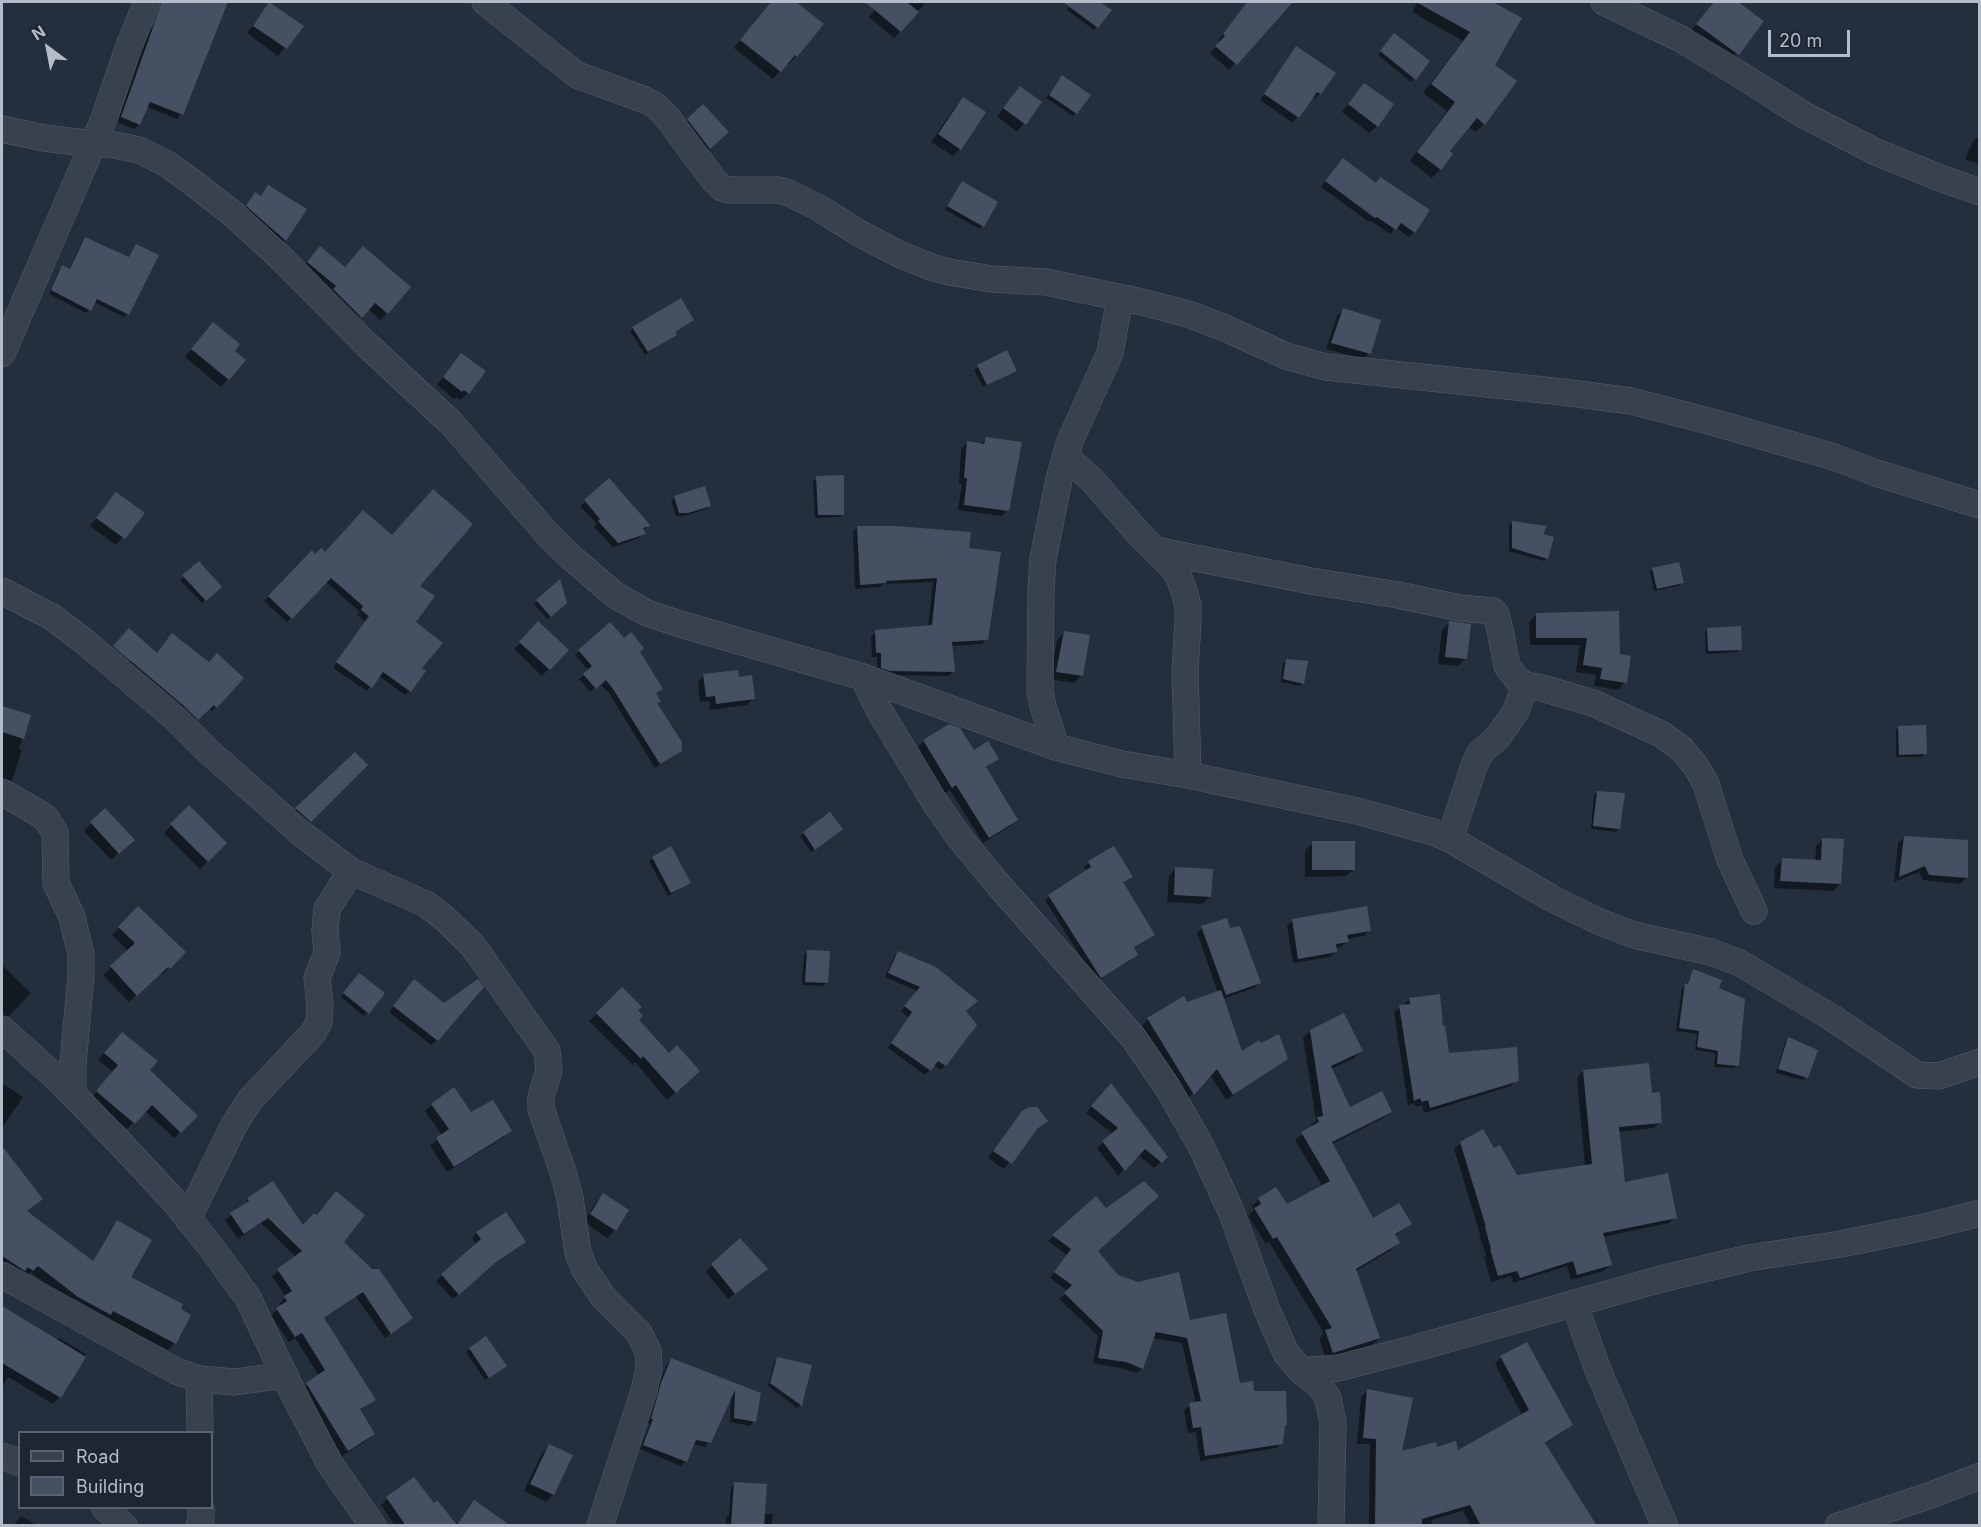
<!DOCTYPE html>
<html>
<head>
<meta charset="utf-8">
<style>
	body { margin:0 }
	#map { position:relative; width:1981px; height:1527px; overflow:hidden; background:#242f3e; font-family:Inter,sans-serif }
	canvas { display:block }
	.frame { position:absolute; inset:0; border:3px solid #b4bcc9; pointer-events:none }
	.legend { position:absolute; left:18px; top:1431px; width:195px; height:78px; box-sizing:border-box; background:#1d2633; border:2px solid #59626f; margin:0; padding:8px 10px; list-style:none; font-size:18px; color:#b4bcc9 }
	.legend li { display:flex; align-items:center; gap:12px; height:30px }
	.legend b { width:30px; border:2px solid #59626f }
	.north { position:absolute; left:18px; top:18px; width:60px; height:60px; -webkit-text-stroke:4px #1d2633; paint-order:stroke; rotate:328deg; font-size:16px; font-weight:700; line-height:24px; text-align:center; color:#b4bcc9 }
	.north::after { content:''; display:block; margin:auto; width:21px; height:27px; background:#b4bcc9; clip-path:polygon(50% 0,100% 100%,50% 72%,0 100%) }
	.scale { position:absolute; left:1768px; top:30px; width:82px; height:27px; box-sizing:border-box; border:3px solid #b4bcc9; border-top:0; padding-left:8px; font-size:18px; line-height:21px; white-space:nowrap; color:#b4bcc9; -webkit-text-stroke:4px #1d2633; paint-order:stroke }
</style>
</head>
<body>
<div id="map">
<canvas width="1981" height="1527"></canvas>
<div class="frame"></div>
<ul class="legend">
<li><b style="height:8px;background:#38414e"></b>Road</li>
<li><b style="height:16px;background:#455162"></b>Building</li>
</ul>
<div class="north">N</div>
<div class="scale">20 m</div>
</div>
<script>
const ctx = document.querySelector('canvas').getContext('2d');
ctx.lineJoin = 'round';
function fillPath(path, color) { ctx.fillStyle = color; ctx.fill(path, 'evenodd'); }
const shape = rows => new Path2D(rows.map(r => 'M' + r).join(''));
function stroke(path, color, width, dash) { ctx.strokeStyle = color; ctx.lineWidth = width; ctx.lineCap = dash ? 'butt' : 'round'; ctx.setLineDash(dash || []); ctx.stroke(path); }
fillPath(shape([
	[175,2,227,2,181,114,177,119,147,107,139,125,134,129,117,122,139,58,151,28,156,23,166,26],
	[771,2,793,2,822,24,796,56,789,64,787,63,773,79,734,48],
	[882,2,926,2,894,38,869,17],
	[1073,2,1098,2,1109,10,1094,30,1067,10],
	[1247,2,1289,2,1229,70,1210,53,1220,43,1218,41],
	[1418,2,1490,2,1520,19,1493,65,1484,124,1475,132,1468,126,1448,151,1440,169,1432,178,1410,161,1447,111,1423,93,1463,41,1412,12],
	[1714,2,1736,2,1762,22,1730,61,1690,32],
	[270,4,302,26,278,56,247,33],
	[1391,38,1428,61,1411,82,1378,55],
	[1297,48,1320,93,1315,99,1312,97,1293,123,1260,100],
	[1059,80,1076,113,1073,116,1046,98],
	[1020,88,1040,103,1017,132,997,116],
	[1357,92,1377,126,1369,133,1342,112],
	[963,99,960,149,953,156,931,142,955,107],
	[688,120,719,139,702,156,681,127],
	[1976,138,1980,139,1980,165,1965,159,1973,141],
	[1338,165,1414,232,1409,237,1396,228,1390,234,1371,221,1369,222,1321,187],
	[959,186,983,226,980,229,945,210],
	[269,187,285,240,278,247,240,214,255,194,260,197],
	[85,238,128,258,136,246,127,314,124,317,94,302,86,313,49,294,59,270,62,267,69,270,82,242],
	[314,254,344,268,387,313,380,320,368,309,354,323,301,269],
	[1343,310,1369,353,1363,359,1326,349,1337,316],
	[633,328,673,332,675,335,645,355,630,331],
	[206,331,244,360,221,387,185,357],
	[1006,352,1015,370,983,387,974,370],
	[454,363,468,393,460,400,456,397,454,399,437,385],
	[986,439,1008,510,1002,516,958,510,962,484,959,484,961,449,967,443,980,445],
	[817,478,843,514,840,517,815,518,813,481],
	[609,480,649,526,642,531,644,533,639,538,613,547,594,527,597,524,580,506],
	[116,494,143,513,116,545,90,526],
	[675,498,709,505,706,509,684,516,676,516,671,501],
	[1512,523,1547,558,1544,561,1509,551,1509,526],
	[857,527,967,550,987,639,982,644,951,646,953,671,949,676,885,675,877,672,877,657,872,657,871,637,875,632,928,627,933,582,883,584,880,587,855,589,853,532],
	[312,552,315,556,418,586,414,622,420,669,410,691,405,695,379,676,367,691,333,668,366,622,357,615,360,612,326,582,287,622,264,601],
	[199,563,220,586,202,603,180,580],
	[1653,569,1682,582,1679,586,1654,591,1650,572],
	[537,601,562,606,547,619,534,604],
	[1617,612,1619,656,1625,682,1618,690,1594,686,1596,675,1576,672,1580,645,1530,645,1529,622,1537,614],
	[1449,623,1465,659,1458,666,1438,664,1442,630],
	[539,624,567,650,542,676,514,649],
	[1708,629,1741,649,1737,652,1706,654,1705,633],
	[1064,633,1081,676,1074,683,1050,679,1057,640],
	[624,640,638,652,661,689,655,694,659,702,657,704,680,750,655,768,609,693,600,684,590,692,579,679,589,671,575,655,579,651],
	[137,645,157,654,209,664,241,678,212,711,209,708,193,723,127,666],
	[1287,660,1303,683,1299,686,1281,682,1283,663],
	[704,675,738,679,753,698,747,705,710,710,709,701,700,702,698,682],
	[2,708,29,716,19,749,22,750,12,781,6,787,2,785],
	[1899,727,1925,753,1922,757,1896,757,1896,730],
	[924,741,997,759,985,769,1016,820,1010,826,983,843,950,790,945,793,918,747],
	[355,754,366,765,307,824,293,812],
	[1598,792,1619,828,1616,832,1591,829,1594,795],
	[189,807,225,843,200,869,164,833],
	[105,810,133,840,111,860,84,831],
	[830,814,838,832,811,852,800,836],
	[1904,837,1966,878,1960,884,1923,880,1919,872,1894,882,1898,843],
	[1823,839,1840,884,1833,891,1774,888,1775,867,1782,860,1815,862,1816,846],
	[1313,843,1354,869,1346,876,1305,877,1305,850],
	[670,848,689,883,668,896,649,861],
	[1113,848,1131,876,1122,883,1153,935,1133,948,1132,959,1096,981,1045,900,1087,871,1084,867,1089,863],
	[1176,868,1210,897,1202,904,1167,902,1169,876],
	[138,908,184,952,162,975,160,973,129,1002,103,975,128,951,112,935],
	[1293,920,1369,930,1364,936,1347,939,1347,942,1341,947,1335,948,1335,952,1330,957,1293,963,1287,926],
	[1202,928,1229,930,1259,983,1254,988,1223,999,1241,1053,1286,1059,1279,1065,1226,1100,1210,1075,1187,1100,1142,1026,1148,1019,1218,993,1197,933],
	[808,951,827,983,823,986,802,985,804,955],
	[898,953,965,1011,945,1065,941,1070,934,1065,925,1075,888,1048,909,1018,901,1011,917,991,885,977,894,957],
	[2,965,31,993,3,1022,2,1021],
	[1694,971,1717,989,1737,1065,1734,1068,1714,1067,1715,1053,1695,1050,1697,1034,1676,1031,1682,988,1686,985],
	[356,978,382,993,364,1016,341,997],
	[408,987,437,1040,431,1045,389,1012],
	[622,989,636,1010,637,1020,691,1079,667,1100,635,1062,633,1065,589,1021],
	[1410,999,1448,1055,1517,1080,1511,1086,1424,1113,1422,1105,1416,1107,1414,1103,1408,1106,1394,1012],
	[1310,1031,1361,1051,1354,1058,1331,1069,1350,1109,1390,1112,1383,1118,1332,1144,1372,1220,1410,1224,1394,1236,1398,1243,1391,1250,1356,1271,1379,1338,1372,1345,1326,1359,1319,1338,1324,1333,1269,1242,1266,1244,1248,1216,1254,1210,1252,1206,1259,1199,1275,1189,1286,1206,1323,1187,1295,1140,1311,1128,1311,1125,1316,1120,1303,1038],
	[1788,1039,1806,1077,1803,1080,1776,1073,1785,1042],
	[115,1040,196,1116,174,1138,145,1111,127,1129,90,1099,113,1072,98,1060],
	[1583,1071,1651,1095,1661,1122,1654,1128,1618,1132,1623,1184,1675,1217,1669,1223,1603,1237,1610,1265,1604,1271,1571,1280,1567,1266,1513,1283,1511,1276,1491,1282,1484,1257,1486,1255,1479,1235,1480,1234,1454,1149,1461,1143,1493,1150,1516,1177,1585,1166,1577,1078],
	[2,1083,23,1097,2,1128],
	[1105,1091,1166,1157,1154,1168,1138,1155,1118,1176,1097,1148,1113,1134,1086,1113],
	[432,1105,471,1114,510,1131,504,1137,447,1172,430,1146,442,1135,425,1111],
	[1016,1119,1046,1121,1033,1132,1004,1169,988,1158],
	[2,1148,41,1199,26,1212,92,1262,111,1229,118,1222,129,1277,175,1343,168,1350,106,1318,103,1321,71,1303,30,1272,25,1277,2,1268],
	[604,1195,627,1210,615,1230,607,1238,584,1222,596,1202],
	[1096,1198,1096,1251,1118,1276,1189,1322,1239,1384,1253,1393,1286,1424,1283,1427,1281,1443,1276,1448,1200,1461,1196,1432,1188,1433,1184,1410,1190,1405,1196,1404,1182,1343,1153,1338,1142,1368,1137,1373,1120,1368,1093,1363,1098,1336,1059,1299,1068,1291,1050,1278,1067,1255,1048,1241],
	[248,1199,302,1227,342,1242,411,1318,385,1338,356,1297,323,1319,374,1399,359,1411,373,1433,367,1440,342,1456,301,1390,319,1376,295,1338,289,1342,271,1315,281,1306,279,1304,286,1297,272,1276,296,1257,261,1223,238,1239,225,1220,243,1207],
	[477,1233,524,1242,488,1268,453,1299,436,1281,477,1245,472,1238],
	[712,1265,766,1269,728,1299,706,1272],
	[2,1308,56,1340,59,1338,86,1354,60,1397,53,1404,8,1377,2,1388],
	[470,1349,502,1369,485,1380,466,1352],
	[1501,1357,1572,1425,1565,1431,1545,1444,1595,1526,1471,1526,1463,1511,1431,1520,1433,1526,1369,1526,1370,1444,1357,1444,1361,1397,1368,1390,1400,1453,1436,1449,1457,1452,1522,1415,1495,1364],
	[672,1359,760,1394,754,1421,750,1426,730,1422,731,1395,709,1442,705,1447,693,1444,686,1461,681,1466,640,1449,650,1424,647,1423,657,1389,667,1364],
	[778,1359,810,1366,800,1405,797,1408,768,1386,774,1362],
	[550,1446,553,1494,546,1502,524,1491,542,1453],
	[734,1484,763,1514,773,1514,772,1526,726,1526,726,1517,729,1515,731,1487],
	[387,1499,434,1505,455,1526,395,1526,381,1505],
	[21,1516,38,1526,13,1526]
]), '#0007');
fillPath(shape([
	[162,2,228,2,183,115,150,102,140,125,121,117],
	[269,2,304,26,287,49,253,26],
	[771,2,796,2,824,24,797,57,795,55,781,72,740,40],
	[865,2,907,2,919,12,901,32],
	[1063,2,1100,2,1112,10,1098,28],
	[1247,2,1293,2,1237,65,1215,46,1225,36,1223,34],
	[1416,2,1493,2,1522,18,1495,65,1517,81,1485,125,1477,118,1450,151,1453,154,1441,170,1417,152,1455,102,1431,84,1470,32],
	[1714,2,1738,2,1764,21,1739,55,1696,24],
	[1394,33,1430,61,1416,80,1380,51],
	[1296,46,1336,73,1321,94,1317,92,1299,118,1264,94],
	[1062,75,1091,95,1077,114,1049,95],
	[1364,83,1394,104,1378,127,1348,104],
	[1020,86,1042,102,1026,125,1003,108],
	[963,97,986,112,961,150,938,134],
	[703,104,729,132,710,149,687,119],
	[1343,158,1376,183,1380,177,1430,210,1415,233,1401,223,1396,230,1377,217,1375,218,1325,181],
	[962,181,998,202,984,227,947,206],
	[268,185,307,209,286,241,246,206,255,192,261,196],
	[85,237,129,257,136,244,159,255,129,315,97,299,91,311,51,290,62,265,70,269],
	[320,246,345,267,363,246,411,287,388,314,375,303,362,318,333,289,336,286,307,262],
	[681,298,694,320,675,332,677,335,648,352,632,327],
	[1343,308,1381,320,1371,354,1331,343],
	[213,322,240,344,235,351,246,360,229,380,191,349],
	[1007,350,1017,371,987,385,977,365],
	[461,353,486,371,469,394,464,390,462,392,443,377],
	[986,437,1022,442,1009,511,964,505,967,478,964,478,967,441,984,444],
	[844,475,844,515,818,515,816,476],
	[609,478,651,526,643,528,646,534,618,543,598,521,600,519,584,500],
	[705,486,711,506,688,513,679,513,674,496],
	[433,489,473,524,420,586,435,596,416,622,443,643,422,668,426,671,411,692,383,672,372,688,336,662,369,616,361,610,363,606,331,578,292,619,268,596,312,550,315,554,321,548,325,552,363,510,392,535],
	[116,492,145,513,125,539,96,518],
	[1512,521,1547,526,1543,534,1554,537,1548,559,1512,548],
	[857,526,896,526,971,532,969,548,1001,552,988,640,952,642,955,672,890,671,881,668,881,653,876,653,875,630,932,625,937,578,886,581,887,583,860,585],
	[199,561,222,587,206,601,182,575],
	[1679,562,1684,583,1657,589,1652,568],
	[560,579,567,603,551,617,536,600],
	[1619,611,1620,654,1631,656,1627,683,1600,679,1602,668,1583,665,1587,638,1536,638,1536,613],
	[538,621,569,650,550,670,519,642],
	[1449,621,1471,624,1467,659,1445,657],
	[610,622,624,638,631,632,644,648,640,652,663,689,656,693,661,702,657,703,682,742,682,751,660,764,613,689,606,680,596,689,583,674,592,666,578,650],
	[1741,626,1742,650,1708,651,1707,628],
	[129,628,157,653,172,633,209,662,217,653,244,678,217,708,214,705,198,720,184,706,113,646],
	[1064,631,1090,635,1083,676,1056,672],
	[1286,659,1308,661,1304,684,1283,679],
	[738,670,739,677,752,675,755,699,716,704,715,696,706,697,703,674],
	[2,706,31,715,24,739,2,732],
	[949,724,960,728,974,750,988,741,999,759,986,767,1018,820,989,838,956,785,952,788,923,740],
	[1926,725,1927,754,1899,755,1898,726],
	[355,752,368,765,311,822,295,808],
	[1597,791,1625,793,1620,829,1593,826],
	[189,805,227,843,208,862,170,824],
	[105,808,135,840,119,854,90,822],
	[830,812,843,829,815,850,803,832],
	[1904,836,1968,840,1968,878,1929,875,1925,866,1899,877],
	[1822,838,1844,839,1841,884,1780,881,1782,858,1821,860],
	[1312,841,1355,841,1355,870,1312,870],
	[671,846,691,883,671,893,652,857],
	[1114,846,1133,877,1123,882,1155,935,1134,947,1138,955,1101,978,1048,895,1091,867,1088,861],
	[1175,867,1213,869,1211,897,1174,895],
	[138,906,186,952,170,969,168,967,137,996,110,966,135,943,118,927],
	[1367,906,1371,931,1347,935,1349,942,1336,944,1337,952,1298,959,1292,919],
	[1227,918,1230,928,1240,926,1261,983,1226,995,1201,926],
	[807,950,830,951,828,983,805,982],
	[898,951,936,967,978,1001,966,1011,977,1025,946,1066,938,1061,931,1071,891,1043,912,1012,904,1006,920,987,888,973],
	[1693,969,1722,980,1719,988,1745,999,1739,1066,1717,1064,1718,1051,1697,1047,1699,1031,1679,1028,1685,983,1688,984],
	[359,973,385,993,369,1014,343,993],
	[414,979,444,1003,478,979,484,987,438,1041,393,1006],
	[622,987,642,1007,638,1010,643,1016,639,1020,669,1053,677,1045,700,1071,676,1093,643,1056,641,1059,596,1013],
	[1221,990,1242,1051,1259,1040,1261,1043,1279,1034,1288,1059,1233,1095,1217,1069,1194,1095,1147,1018,1184,996,1187,1002],
	[1440,994,1443,1026,1445,1026,1449,1053,1517,1047,1519,1081,1430,1108,1428,1100,1422,1102,1420,1098,1414,1101,1399,1005,1410,1004,1409,998],
	[1344,1013,1363,1051,1331,1066,1350,1107,1382,1091,1392,1112,1332,1142,1373,1218,1399,1203,1412,1224,1395,1234,1400,1243,1356,1269,1380,1338,1333,1353,1325,1330,1332,1328,1277,1237,1273,1239,1254,1208,1261,1204,1258,1198,1276,1187,1287,1204,1330,1181,1301,1132,1319,1122,1317,1117,1323,1116,1310,1030],
	[122,1032,158,1061,150,1070,198,1116,181,1133,152,1105,135,1124,96,1091,118,1065,104,1053],
	[1788,1037,1818,1050,1808,1078,1778,1069],
	[1649,1063,1652,1093,1660,1092,1662,1123,1619,1127,1625,1182,1668,1173,1677,1218,1603,1233,1612,1265,1577,1275,1573,1261,1520,1278,1517,1271,1498,1276,1490,1249,1491,1249,1485,1227,1486,1227,1460,1142,1483,1129,1494,1148,1500,1145,1517,1175,1592,1164,1583,1070],
	[1111,1083,1168,1157,1162,1163,1145,1149,1125,1171,1102,1141,1118,1128,1091,1106],
	[454,1087,471,1112,493,1100,512,1131,454,1167,436,1138,449,1129,431,1104],
	[1029,1107,1037,1107,1048,1121,1037,1129,1012,1164,993,1151,1022,1111],
	[2,1146,43,1199,27,1211,93,1261,117,1220,152,1240,131,1277,183,1304,181,1309,191,1315,176,1344,113,1311,111,1315,78,1297,38,1266,33,1271,28,1267,25,1271,2,1256],
	[273,1181,303,1225,314,1213,317,1215,336,1191,365,1215,344,1242,372,1269,379,1269,413,1318,391,1334,363,1292,324,1318,376,1400,360,1409,375,1434,348,1451,306,1383,325,1370,302,1333,295,1337,276,1308,287,1301,284,1296,292,1291,277,1269,302,1251,268,1218,244,1234,230,1213,249,1201,247,1198],
	[1144,1181,1159,1196,1098,1251,1118,1275,1138,1282,1179,1272,1190,1320,1226,1313,1240,1383,1253,1381,1254,1391,1286,1391,1287,1425,1285,1425,1283,1444,1205,1456,1201,1427,1193,1428,1189,1403,1201,1401,1187,1338,1156,1332,1143,1369,1126,1362,1098,1358,1103,1331,1064,1293,1072,1285,1054,1272,1071,1249,1052,1235,1096,1196,1106,1208],
	[603,1193,629,1210,616,1231,590,1214],
	[506,1212,526,1242,495,1263,459,1295,441,1274,481,1239,476,1232],
	[740,1238,768,1269,735,1294,711,1264],
	[2,1306,86,1357,61,1398,2,1363],
	[486,1336,507,1366,489,1378,469,1348],
	[1527,1342,1573,1425,1545,1443,1597,1526,1481,1526,1470,1505,1422,1519,1422,1526,1375,1526,1376,1439,1363,1438,1367,1389,1413,1398,1402,1451,1436,1442,1437,1447,1456,1441,1458,1450,1529,1410,1500,1356],
	[777,1357,812,1365,802,1406,770,1383],
	[671,1358,761,1393,756,1422,734,1418,735,1390,711,1443,696,1440,687,1462,643,1445,653,1419,651,1419,661,1383],
	[549,1444,573,1455,554,1495,530,1484],
	[414,1477,434,1503,437,1500,457,1525,474,1500,511,1526,406,1526,386,1497],
	[734,1482,767,1484,764,1526,731,1526]
]), '#455162');
const street = shape([
	[485,2,577,75,645,100,656,106,667,117,713,179,722,188,729,190,778,190,789,193,819,208,859,233,899,254,931,267,949,272,992,279,1046,282,1142,302,1188,314,1225,328,1286,356,1326,367,1563,392,1631,401,1716,423,1834,457,1876,473,1980,505],
	[1604,2,1681,39,1734,71,1804,115,1876,152,1940,178,1980,192],
	[2,129,44,138,93,144,110,144,139,150,167,164,192,182,233,214,281,258,367,345,451,423,549,536,573,559,615,595,647,613,680,624,863,677,1056,747,1122,764,1188,775,1357,811,1433,832,1450,839,1551,898,1600,922,1634,935,1711,952,1740,963,1831,1017,1917,1075,1939,1076,1980,1062],
	[2,354,105,116,129,46,147,2],
	[1066,457,1093,481,1139,534,1169,564,1178,575,1184,591,1188,606,1188,621,1185,671,1188,775],
	[1155,550,1311,581,1398,595,1460,608,1493,611,1496,614,1500,630,1507,666,1516,678,1525,685,1542,688,1593,703,1661,734,1682,749,1697,768,1706,784,1730,860,1754,911],
	[2,591,52,617,85,642,174,717,208,751,302,834,351,871,426,904,443,917,473,946,547,1051,549,1070,541,1097,541,1109,563,1172,570,1198,578,1253,585,1270,604,1298,639,1333,648,1351,649,1368,644,1391,600,1526],
	[863,677,879,710,934,801,959,837,996,882,1133,1037,1168,1088,1201,1146,1231,1211,1267,1310,1286,1353,1301,1371,1320,1386,1328,1398,1333,1423,1331,1526],
	[1056,747,1043,706,1040,691,1041,589,1043,559,1059,479,1070,441,1110,353,1120,298],
	[2,792,45,817,55,833,56,883,72,917,81,954,81,976,73,1063,73,1094],
	[1450,839,1474,766,1480,753,1498,737,1510,720,1516,711,1525,685],
	[2,1029,61,1082,121,1144,174,1201,211,1247,248,1298,288,1383,330,1464,373,1526],
	[188,1219,234,1125,250,1100,313,1033,319,1022,320,1005,317,978,327,953,325,930,327,909,351,871],
	[2,1275,176,1371,199,1379,235,1382,285,1375],
	[1574,1303,1598,1370,1665,1526],
	[1301,1371,1338,1368,1416,1348,1661,1279,1749,1258,1841,1244,1925,1227,1980,1213],
	[199,1379,200,1432],
	[2,1456,20,1463],
	[105,1508,124,1526],
	[199,1526,201,1521,201,1508],
	[1838,1526,1931,1495,1980,1476]
]);
stroke(street, '#565f6c', 27);
stroke(street, '#38414e', 26);
</script>
</body>
</html>
